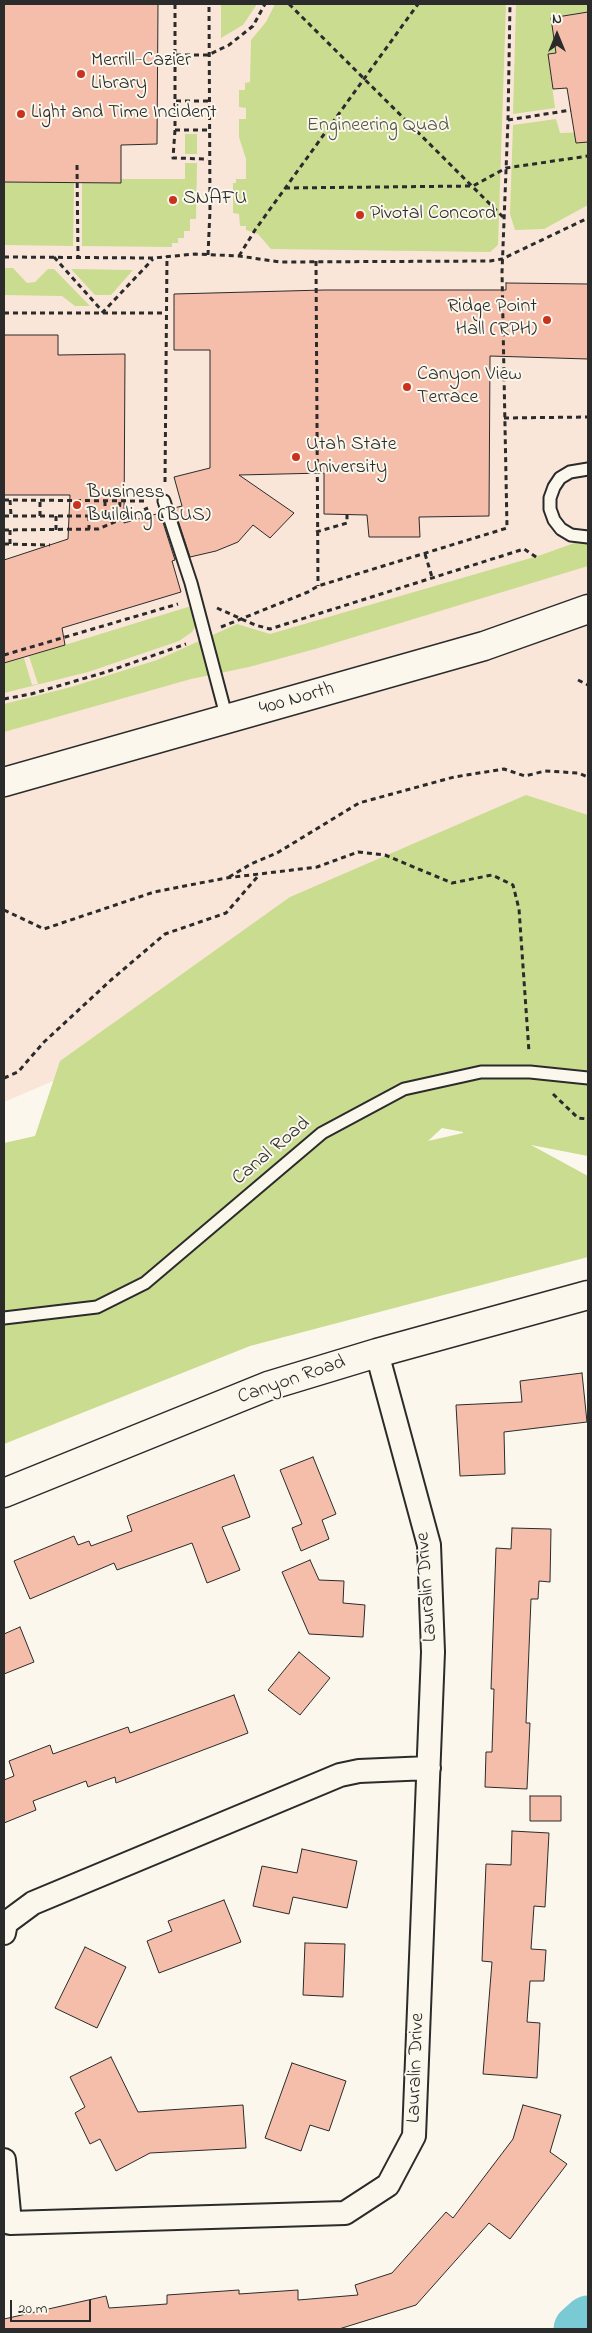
<!DOCTYPE html>
<html>
<head>
<meta charset="utf-8">
<style>
	body { margin:0 }
	#map { position:relative; width:592px; height:2333px; overflow:hidden; background:#fbf7ec; font-family:"Indie Flower",sans-serif }
	canvas { display:block }
	.frame { position:absolute; inset:0; border:5px solid #2b2b2b; pointer-events:none }
	.north { position:absolute; left:532px; top:10px; width:50px; height:50px; -webkit-text-stroke:4px #fbf7ec; paint-order:stroke; rotate:0deg; font-size:14px; font-weight:700; line-height:20px; text-align:center; color:#2b2b2b }
	.north::after { content:''; display:block; margin:auto; width:18px; height:22px; background:#2b2b2b; clip-path:polygon(50% 0,100% 100%,50% 72%,0 100%) }
	.scale { position:absolute; left:10px; top:2300px; width:81px; height:22px; box-sizing:border-box; border:2px solid #2b2b2b; border-top:0; padding-left:6px; font-size:15px; line-height:18px; white-space:nowrap; color:#2b2b2b; -webkit-text-stroke:4px #fbf7ec; paint-order:stroke }
</style>
</head>
<body>
<div id="map">
<canvas width="592" height="2333"></canvas>
<div class="frame"></div>
<div class="north">N</div>
<div class="scale">20 m</div>
</div>
<script>
const ctx = document.querySelector('canvas').getContext('2d');
ctx.lineJoin = 'round';
function fillPath(path, color) { ctx.fillStyle = color; ctx.fill(path, 'evenodd'); }
const shape = rows => new Path2D(rows.map(r => 'M' + r).join(''));
function stroke(path, color, width, dash) { ctx.strokeStyle = color; ctx.lineWidth = width; ctx.lineCap = dash ? 'butt' : 'round'; ctx.setLineDash(dash || []); ctx.stroke(path); }
function drawText(font, color, halo, rows, align = 'center') {
  ctx.font = font + ' "Indie Flower",sans-serif'; ctx.lineWidth = 4; ctx.setLineDash([]); ctx.textBaseline = 'middle'; ctx.strokeStyle = halo; ctx.fillStyle = color; for (const [text, x, y, turn = 0] of rows) {
    ctx.save(); ctx.translate(x, y); ctx.rotate((+turn || 0) * Math.PI / 180); ctx.textAlign = isNaN(turn) ? turn : align; if (halo) ctx.strokeText(text, 0, 0); ctx.fillText(text, 0, 0); ctx.restore();
  }
}
fillPath(shape([
	[4,4,588,4,588,920,452,910,4,1102]
]), '#f9e6d8');
fillPath(shape([
	[221,4,257,4,243,25,221,38],
	[275,4,506,4,498,245,490,252,271,249,258,234,246,230,246,226,240,226,239,214,233,213,233,183,236,183,236,179,246,179,246,159,239,137,239,119,246,119,246,108,239,107,239,90,245,90,245,83,250,82,251,40,266,22],
	[516,4,588,4,588,12,551,18,556,53,548,55,555,108,513,114],
	[556,119,560,133,588,132,588,205,544,229,515,230,510,214,513,125],
	[185,134,197,134,197,154,185,154],
	[185,163,197,163,196,219,190,219,190,231,184,231,184,238,178,238,178,243,172,243,172,247,82,246,82,182,121,179,185,179],
	[4,182,74,183,73,246,4,245],
	[6,268,13,268,27,283,35,282,48,269,54,269,90,306,75,306,62,296,4,295,4,270],
	[71,269,133,270,111,295,95,295],
	[588,538,588,566,315,649,249,667,191,679,4,732,4,704,71,687,157,660,237,624,270,634,541,555],
	[188,607,193,608,197,621,195,627,192,632,179,641,88,672,4,693,4,663,24,658,32,685,38,684,29,656],
	[526,795,588,815,588,1156,531,1145,588,1176,588,1257,250,1346,4,1444,4,1143,35,1136,60,1061,290,897],
	[442,1128,463,1132,463,1133,428,1141]
]), '#cadc90');
stroke(shape([
	[578,2329,588,2320]
]), '#7acad5', 49);
const building = shape([
	[4,4,158,4,157,144,121,145,121,183,4,182,4,4],
	[588,12,588,142,576,143,567,88,553,89,548,54,556,53,551,18,588,12],
	[506,283,588,284,588,359,490,356,489,516,419,517,420,537,369,537,367,515,324,514,324,473,239,475,294,513,270,538,253,525,238,542,216,551,190,557,174,508,182,506,174,477,210,468,210,350,174,350,174,294,324,290,506,290,506,283],
	[4,335,58,335,58,355,125,354,124,523,160,513,175,560,172,561,181,592,62,628,65,645,4,663,4,560,68,539,70,495,4,495,4,335],
	[582,1373,587,1422,504,1432,505,1474,460,1476,456,1405,522,1402,520,1381,582,1373],
	[313,1457,336,1514,322,1520,329,1539,301,1551,292,1528,302,1524,280,1470,313,1457],
	[234,1475,250,1517,222,1527,240,1570,207,1583,192,1543,117,1570,114,1563,30,1599,14,1561,74,1536,78,1545,89,1541,91,1546,132,1531,127,1516,234,1475],
	[512,1528,551,1529,550,1582,539,1581,538,1599,531,1599,526,1723,530,1723,527,1789,485,1787,486,1752,492,1752,494,1689,491,1689,496,1548,511,1549,512,1528],
	[310,1560,319,1580,344,1581,343,1603,365,1605,363,1637,309,1634,282,1572,310,1560],
	[20,1627,34,1662,4,1674,4,1634,20,1627],
	[299,1652,330,1678,300,1715,268,1690,299,1652],
	[234,1695,248,1733,116,1783,115,1777,88,1787,86,1781,33,1801,36,1810,4,1823,4,1780,14,1776,9,1761,50,1745,53,1754,128,1727,130,1733,234,1695],
	[530,1796,561,1796,561,1821,530,1821,530,1796],
	[512,1831,549,1833,545,1907,534,1906,531,1949,546,1950,544,1981,530,1981,527,2022,540,2023,537,2078,483,2074,492,1962,482,1961,486,1864,511,1865,512,1831],
	[302,1849,357,1861,347,1908,293,1897,289,1914,253,1906,262,1866,297,1873,302,1849],
	[224,1900,241,1942,159,1973,147,1941,172,1931,168,1921,224,1900],
	[305,1943,345,1944,343,1997,303,1995,305,1943],
	[85,1947,126,1967,97,2028,55,2008,85,1947],
	[111,2057,138,2112,243,2105,246,2148,150,2153,116,2171,100,2139,90,2144,75,2113,85,2107,70,2077,111,2057],
	[292,2063,346,2081,329,2131,310,2125,301,2151,265,2138,292,2063],
	[523,2105,561,2115,550,2152,567,2164,510,2239,489,2223,416,2305,339,2329,4,2329,4,2319,106,2296,109,2308,167,2304,167,2295,239,2290,239,2294,298,2290,298,2300,358,2295,355,2285,392,2273,446,2212,453,2218,513,2139,523,2105]
]);
fillPath(building, '#f5beaa');
stroke(building, '#2b2b2b', 1);
const service = shape([
	[588,469,570,472,560,478,554,487,550,498,550,509,554,520,561,529,571,535,588,537],
	[164,501,191,583,227,719],
	[4,1318,97,1307,145,1283,322,1133,404,1089,481,1072,530,1072,588,1078]
]);
const minor = shape([
	[4,1933,6,1923,33,1903,340,1775,359,1771,429,1768],
	[4,2160,10,2223,345,2213,388,2185,414,2136,433,1652,429,1545,377,1353]
]);
const tertiary = shape([
	[4,1493,268,1386,377,1353,588,1295]
]);
const primary = shape([
	[4,782,484,646,588,609]
]);
stroke(service, '#2b2b2b', 15);
stroke(minor, '#2b2b2b', 26);
stroke(tertiary, '#2b2b2b', 31);
stroke(primary, '#2b2b2b', 31);
stroke(shape([
	[175,4,175,130,209,130],
	[289,4,503,217],
	[176,55,208,55,229,45,253,26,265,4],
	[176,101,208,101],
	[508,120,571,110],
	[175,130,173,158,208,159],
	[77,165,78,257],
	[285,188,473,186,506,168,588,156],
	[208,255,210,210,209,4],
	[239,256,255,230,418,4],
	[4,257,153,258,195,254,239,256,280,262,490,261,502,259,588,218],
	[54,257,103,312,153,259],
	[316,261,318,586],
	[4,313,166,313],
	[504,418,588,417],
	[165,482,167,256],
	[4,500,146,501],
	[10,500,11,516],
	[105,501,105,516],
	[4,516,125,516],
	[40,516,40,500],
	[56,516,56,530],
	[89,516,89,529],
	[119,516,120,501],
	[4,530,98,529,148,508],
	[10,530,10,544],
	[316,532,347,523,347,514],
	[4,544,50,545],
	[425,554,432,577],
	[217,608,255,625,270,629,524,549,539,559],
	[221,627,308,592,318,586,507,528,502,272,508,120,510,4],
	[4,655,178,604],
	[578,680,588,685],
	[4,699,31,694,106,672,186,644],
	[229,877,251,864,277,853,359,803,454,777,504,769,525,776,545,771,578,773,588,777],
	[4,910,44,929,154,892,226,878,317,867,358,852,385,855,452,883,492,875,513,885,519,909,529,1052],
	[4,1078,18,1072,44,1042,111,980,165,934,226,913,259,875],
	[553,1094,578,1118,588,1119]
]), '#2b2b2b', 3, [5, 4]);
stroke(service, '#fbf7ec', 11);
stroke(minor, '#fbf7ec', 22);
stroke(tertiary, '#fbf7ec', 28);
stroke(primary, '#fbf7ec', 28);
for (const [x, y, r, color] of [
	[81,74,5,"#c8321e"],
	[21,114,5,"#c8321e"],
	[173,200,5,"#c8321e"],
	[360,215,5,"#c8321e"],
	[547,320,5,"#c8321e"],
	[407,387,5,"#c8321e"],
	[296,457,5,"#c8321e"],
	[77,505,5,"#c8321e"]
]) { const dot = new Path2D(); dot.arc(x, y, r, 0, 2 * Math.PI); ctx.fillStyle = color; ctx.fill(dot); stroke(dot, '#fbf7ec', 2); }
drawText('20px', '#2b2b2b', '#fbf7ec', [
	["Merrill-Cazier",91,62],
	["Library",91,85],
	["Light and Time Incident",31,114],
	["SNAFU",183,200],
	["Pivotal Concord",370,215],
	["Ridge Point",537,308,"right"],
	["Hall (RPH)",537,331,"right"],
	["Canyon View",417,376],
	["Terrace",417,399],
	["Utah State",306,446],
	["University",306,469],
	["Business",87,494],
	["Building (BUS)",87,517]
], 'left');
drawText('20px', '#535744', '#fbf7ec', [
	["Engineering Quad",378,127]
]);
drawText('20px', '#2b2b2b', '#fbf7ec', [
	["400 North",297,700,-16],
	["Canal Road",272,1152,-40],
	["Canyon Road",292,1381,-19],
	["Lauralin Drive",428,1587,-94],
	["Lauralin Drive",417,2068,-88]
]);
</script>
</body>
</html>
